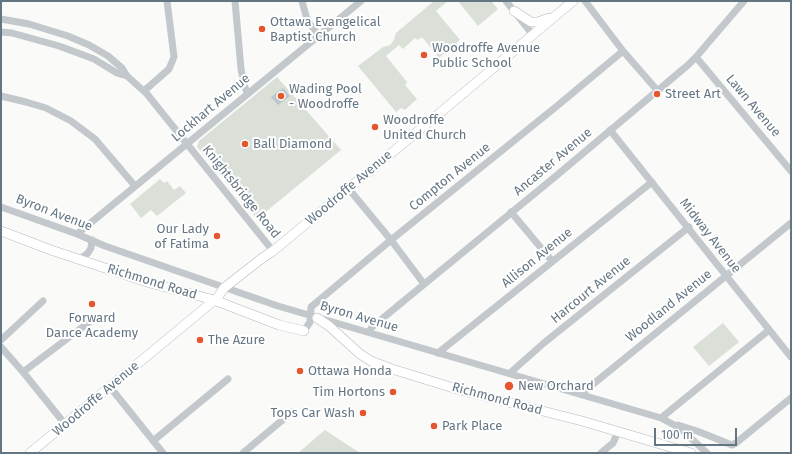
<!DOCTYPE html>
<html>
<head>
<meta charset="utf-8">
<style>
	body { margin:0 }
	#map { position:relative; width:792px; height:454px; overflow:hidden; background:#fafaf8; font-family:"Fira Sans",sans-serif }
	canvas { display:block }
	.frame { position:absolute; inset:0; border:2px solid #657683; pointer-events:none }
	.scale { position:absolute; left:654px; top:428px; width:83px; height:18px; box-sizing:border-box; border:2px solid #657683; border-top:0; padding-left:5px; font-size:12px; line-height:14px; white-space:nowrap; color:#657683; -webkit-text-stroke:3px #fff; paint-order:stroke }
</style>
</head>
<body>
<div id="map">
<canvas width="792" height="454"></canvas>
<div class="frame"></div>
<div class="scale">100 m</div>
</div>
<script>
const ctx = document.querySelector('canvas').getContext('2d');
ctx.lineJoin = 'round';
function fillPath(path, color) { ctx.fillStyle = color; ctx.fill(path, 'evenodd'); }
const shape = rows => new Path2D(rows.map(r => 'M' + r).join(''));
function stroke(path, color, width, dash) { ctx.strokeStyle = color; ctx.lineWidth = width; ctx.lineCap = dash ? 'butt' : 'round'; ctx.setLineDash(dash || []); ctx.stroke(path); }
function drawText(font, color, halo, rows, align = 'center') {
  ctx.font = font + ' "Fira Sans",sans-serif'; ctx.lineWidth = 4; ctx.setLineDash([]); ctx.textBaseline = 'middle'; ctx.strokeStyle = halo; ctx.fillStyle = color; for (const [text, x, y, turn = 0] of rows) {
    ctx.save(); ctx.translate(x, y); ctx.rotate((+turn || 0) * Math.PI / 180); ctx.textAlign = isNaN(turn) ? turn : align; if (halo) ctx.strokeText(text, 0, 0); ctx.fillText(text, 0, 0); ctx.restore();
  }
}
fillPath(shape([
	[434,1,448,1,436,11,460,40,439,58,436,54,437,53,434,49,432,49,422,37,418,40,415,38,403,49,399,45,386,56,407,82,405,85,417,99,405,110,401,108,396,112,358,66,383,47,390,45,394,40,396,33],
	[458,1,491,1,498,9,478,26],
	[277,77,341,150,257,219,197,147,199,141],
	[160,179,164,183,167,181,174,190,180,186,186,193,157,216,151,210,141,218,130,204],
	[723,323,739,342,709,366,693,347],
	[325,430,334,436,360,453,298,453]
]), '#dadfd7');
fillPath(shape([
	[283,88,290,96,278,105,271,97]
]), '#bbc7cb');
const major = shape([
	[514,11,531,22,538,22,549,18],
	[1,231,51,250,150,283,214,300,279,325,304,331],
	[217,298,224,288,261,259,273,251,441,112,573,1],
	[317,318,329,326,360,354,371,361,392,369,460,390,582,421,691,453],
	[30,453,217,298]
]);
stroke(major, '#b5babe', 10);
stroke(shape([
	[235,1,241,69,244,84,247,93],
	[302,1,306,16,310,24,319,36],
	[506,1,533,35],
	[585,1,623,51,657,90],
	[1,19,29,24,68,36,89,45,108,56,122,68,127,76,147,94,273,251],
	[1,32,12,33,59,46,94,59,117,73,127,76],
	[696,57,791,171],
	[144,91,169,69,174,57,167,1],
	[1,96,26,102,46,108,71,121,95,139,135,186],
	[610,130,791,357],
	[348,188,391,240,424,284],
	[1,207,77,234,105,246,278,306,661,418,680,428,707,453],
	[511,212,552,261],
	[77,234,361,1],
	[80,259,88,253,91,248,92,240],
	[304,331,310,322,311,307,391,240,557,106,623,51],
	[369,332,372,327,556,176,688,65,696,57,744,1],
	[1,340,43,301],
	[1,347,23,372,65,424],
	[438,353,652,182],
	[23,372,92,320],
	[510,373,545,342,689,227],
	[110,387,163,453],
	[581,394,791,223],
	[661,418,769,330],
	[678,425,697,431,732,445,736,443,791,398],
	[153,441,228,379],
	[243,453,292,412],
	[601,453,613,443,618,432]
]), '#c3c8cc', 7);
stroke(major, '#fff', 9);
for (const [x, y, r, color] of [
	[262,29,4,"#e4572e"],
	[424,55,4,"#e4572e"],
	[657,94,4,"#e4572e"],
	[281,96,4,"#e4572e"],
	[375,127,4,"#e4572e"],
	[245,144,4,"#e4572e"],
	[217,236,4,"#e4572e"],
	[92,304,4,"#e4572e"],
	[200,340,4,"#e4572e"],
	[300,371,4,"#e4572e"],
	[509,386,5,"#e4572e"],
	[393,392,4,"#e4572e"],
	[363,413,4,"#e4572e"],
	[434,426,4,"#e4572e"]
]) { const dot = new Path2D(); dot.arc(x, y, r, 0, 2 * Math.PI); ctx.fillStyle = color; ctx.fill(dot); stroke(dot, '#fff', 1.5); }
drawText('13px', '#657683', '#fff', [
	["Ottawa Evangelical",270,22],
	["Baptist Church",270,37],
	["Woodroffe Avenue",432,48],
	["Public School",432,63],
	["Wading Pool",289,89],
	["- Woodroffe",289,104],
	["Street Art",665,94],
	["Woodroffe",383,120],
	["United Church",383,135],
	["Ball Diamond",253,144],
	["Our Lady",209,229,"right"],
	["of Fatima",209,244,"right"],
	["Forward",92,318,"center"],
	["Dance Academy",92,333,"center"],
	["The Azure",208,340],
	["Ottawa Honda",308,371],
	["New Orchard",518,386],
	["Tim Hortons",385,392,"right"],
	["Tops Car Wash",355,413,"right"],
	["Park Place",442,426]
], 'left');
drawText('13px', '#657683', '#fff', [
	["Lawn Avenue",753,106,50],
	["Lockhart Avenue",211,108,-40],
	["Ancaster Avenue",553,162,-40],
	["Compton Avenue",450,177,-39],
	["Woodroffe Avenue",349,188,-40],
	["Knightsbridge Road",241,192,51],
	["Byron Avenue",54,213,21],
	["Midway Avenue",710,236,52],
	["Allison Avenue",537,258,-39],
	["Richmond Road",152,282,17],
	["Harcourt Avenue",591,290,-39],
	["Woodland Avenue",669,306,-39],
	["Byron Avenue",359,317,16],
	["Woodroffe Avenue",96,399,-40],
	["Richmond Road",497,399,15]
]);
</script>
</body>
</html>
